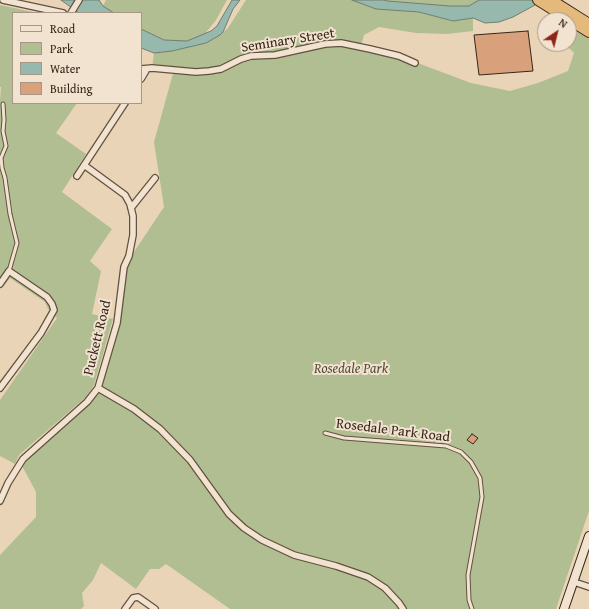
<!DOCTYPE html>
<html>
<head>
<meta charset="utf-8">
<style>
	body { margin:0 }
	#map { position:relative; width:589px; height:609px; overflow:hidden; background:#e9d4b7; font-family:"Gentium Book Plus",serif }
	canvas { display:block }
	.legend { position:absolute; left:12px; top:12px; width:130px; height:92px; box-sizing:border-box; background:#f1e3d0; border:1px solid #a69787; margin:0; padding:5px 7px; list-style:none; font-size:12px; color:#362519 }
	.legend li { display:flex; align-items:center; gap:8px; height:20px }
	.legend b { width:20px; border:1px solid #a69787 }
	.north { position:absolute; left:537px; top:12px; width:40px; height:40px; box-sizing:border-box; background:#f1e3d0; border:1px solid #a69787; border-radius:50%; rotate:35deg; font-size:11px; font-weight:700; line-height:16px; text-align:center; color:#362519 }
	.north::after { content:''; display:block; margin:auto; width:14px; height:18px; background:#8f2418; clip-path:polygon(50% 0,100% 100%,50% 72%,0 100%) }
</style>
</head>
<body>
<div id="map">
<canvas width="589" height="609"></canvas>
<ul class="legend">
<li><b style="height:5px;background:#f1e3d0"></b>Road</li>
<li><b style="height:11px;background:#b1be92"></b>Park</li>
<li><b style="height:11px;background:#97b8ad"></b>Water</li>
<li><b style="height:11px;background:#d8a17c"></b>Building</li>
</ul>
<div class="north">N</div>
</div>
<script>
const ctx = document.querySelector('canvas').getContext('2d');
ctx.lineJoin = 'round';
function fillPath(path, color) { ctx.fillStyle = color; ctx.fill(path, 'evenodd'); }
const shape = rows => new Path2D(rows.map(r => 'M' + r).join(''));
function stroke(path, color, width, dash) { ctx.strokeStyle = color; ctx.lineWidth = width; ctx.lineCap = dash ? 'butt' : 'round'; ctx.setLineDash(dash || []); ctx.stroke(path); }
function drawText(font, color, halo, rows, align = 'center') {
  ctx.font = font + ' "Gentium Book Plus",serif'; ctx.lineWidth = 4; ctx.setLineDash([]); ctx.textBaseline = 'middle'; ctx.strokeStyle = halo; ctx.fillStyle = color; for (const [text, x, y, turn = 0] of rows) {
    ctx.save(); ctx.translate(x, y); ctx.rotate((+turn || 0) * Math.PI / 180); ctx.textAlign = isNaN(turn) ? turn : align; if (halo) ctx.strokeText(text, 0, 0); ctx.fillText(text, 0, 0); ctx.restore();
  }
}
fillPath(shape([
	[106,0,227,0,216,20,204,35,187,41,164,40,141,29,141,13,114,13,103,6],
	[246,0,352,0,376,9,419,12,453,21,473,18,473,31,447,34,416,33,379,27,364,35,361,46,399,56,471,83,510,91,538,83,568,71,574,53,566,45,561,44,569,44,569,27,589,39,589,511,556,609,230,609,166,564,159,569,150,569,136,589,101,563,93,580,82,593,84,606,81,609,0,609,0,555,36,517,36,492,21,464,98,388,117,323,124,267,164,207,154,142,174,70,152,68,154,53,172,51,206,43,220,35,228,28],
	[384,0,479,0,469,6,450,6,387,1],
	[0,5,38,13,13,13,13,103,77,103,56,133,86,154,62,192,112,229,90,261,101,271,92,314,113,319,94,385,86,397,19,455,15,464,0,456,0,400,57,318,48,309,45,302,10,278,3,287,0,285,0,101,1,87,0,87]
]), '#b1be92');
const water = shape([
	[61,0,99,0,103,6,114,13,79,13,61,0],
	[232,0,240,0,233,9,223,32,220,35,206,43,172,51,154,53,141,48,141,29,164,40,187,41,211,31,217,26,232,0],
	[352,0,384,0,387,1,450,6,469,6,479,0,541,0,535,5,513,17,499,22,485,23,473,18,453,21,419,12,376,9,352,0]
]);
fillPath(water, '#97b8ad');
stroke(water, '#707d72', 1);
const building = shape([
	[528,31,533,71,479,75,474,35,528,31],
	[472,434,478,438,473,444,467,440,472,434]
]);
fillPath(building, '#d8a17c');
stroke(building, '#362519', 1);
const service = shape([
	[3,104,4,120,3,131,6,146,1,158,2,168,5,178,10,214,17,243,9,271],
	[325,433,344,438,446,446,461,452,471,462,480,478,482,497,468,575,469,600,472,609]
]);
const minor = shape([
	[3,0,63,13],
	[71,13,79,0],
	[141,69,152,68,196,72,209,71,221,69,241,59,251,56,275,55,325,44,341,43,370,49,399,56,415,63],
	[141,79,147,69],
	[77,176,125,103],
	[131,208,155,178],
	[0,284,9,271,47,297,52,304,54,310,41,333,0,388],
	[98,388,134,409,160,429,190,460,229,514,244,528,262,540,294,555,336,566,368,577,385,588,399,603,403,609],
	[0,501,8,483,23,459,87,402,98,388,117,323,124,267,129,256,133,235,133,216,130,204,125,195,84,165],
	[574,582,589,587],
	[125,609,133,598,138,597,155,609]
]);
const secondary = shape([
	[564,609,589,536]
]);
const motorway = shape([
	[538,0,589,32],
	[551,0,589,24]
]);
stroke(service, '#635140', 5);
stroke(minor, '#635140', 8);
stroke(secondary, '#362519', 10);
stroke(motorway, '#362519', 12);
stroke(service, '#f1e3d0', 3);
stroke(minor, '#f1e3d0', 5.5);
stroke(secondary, '#f1e3d0', 8);
stroke(motorway, '#e4ba7c', 10);
drawText('14px', '#362519', '#f1e3d0', [
	["Seminary Street",288,41,-9],
	["Puckett Road",98,338,-76],
	["Rosedale Park Road",393,431,7]
]);
drawText('italic 14px', '#554b37', '#f1e3d0', [
	["Rosedale Park",351,369]
]);
</script>
</body>
</html>
